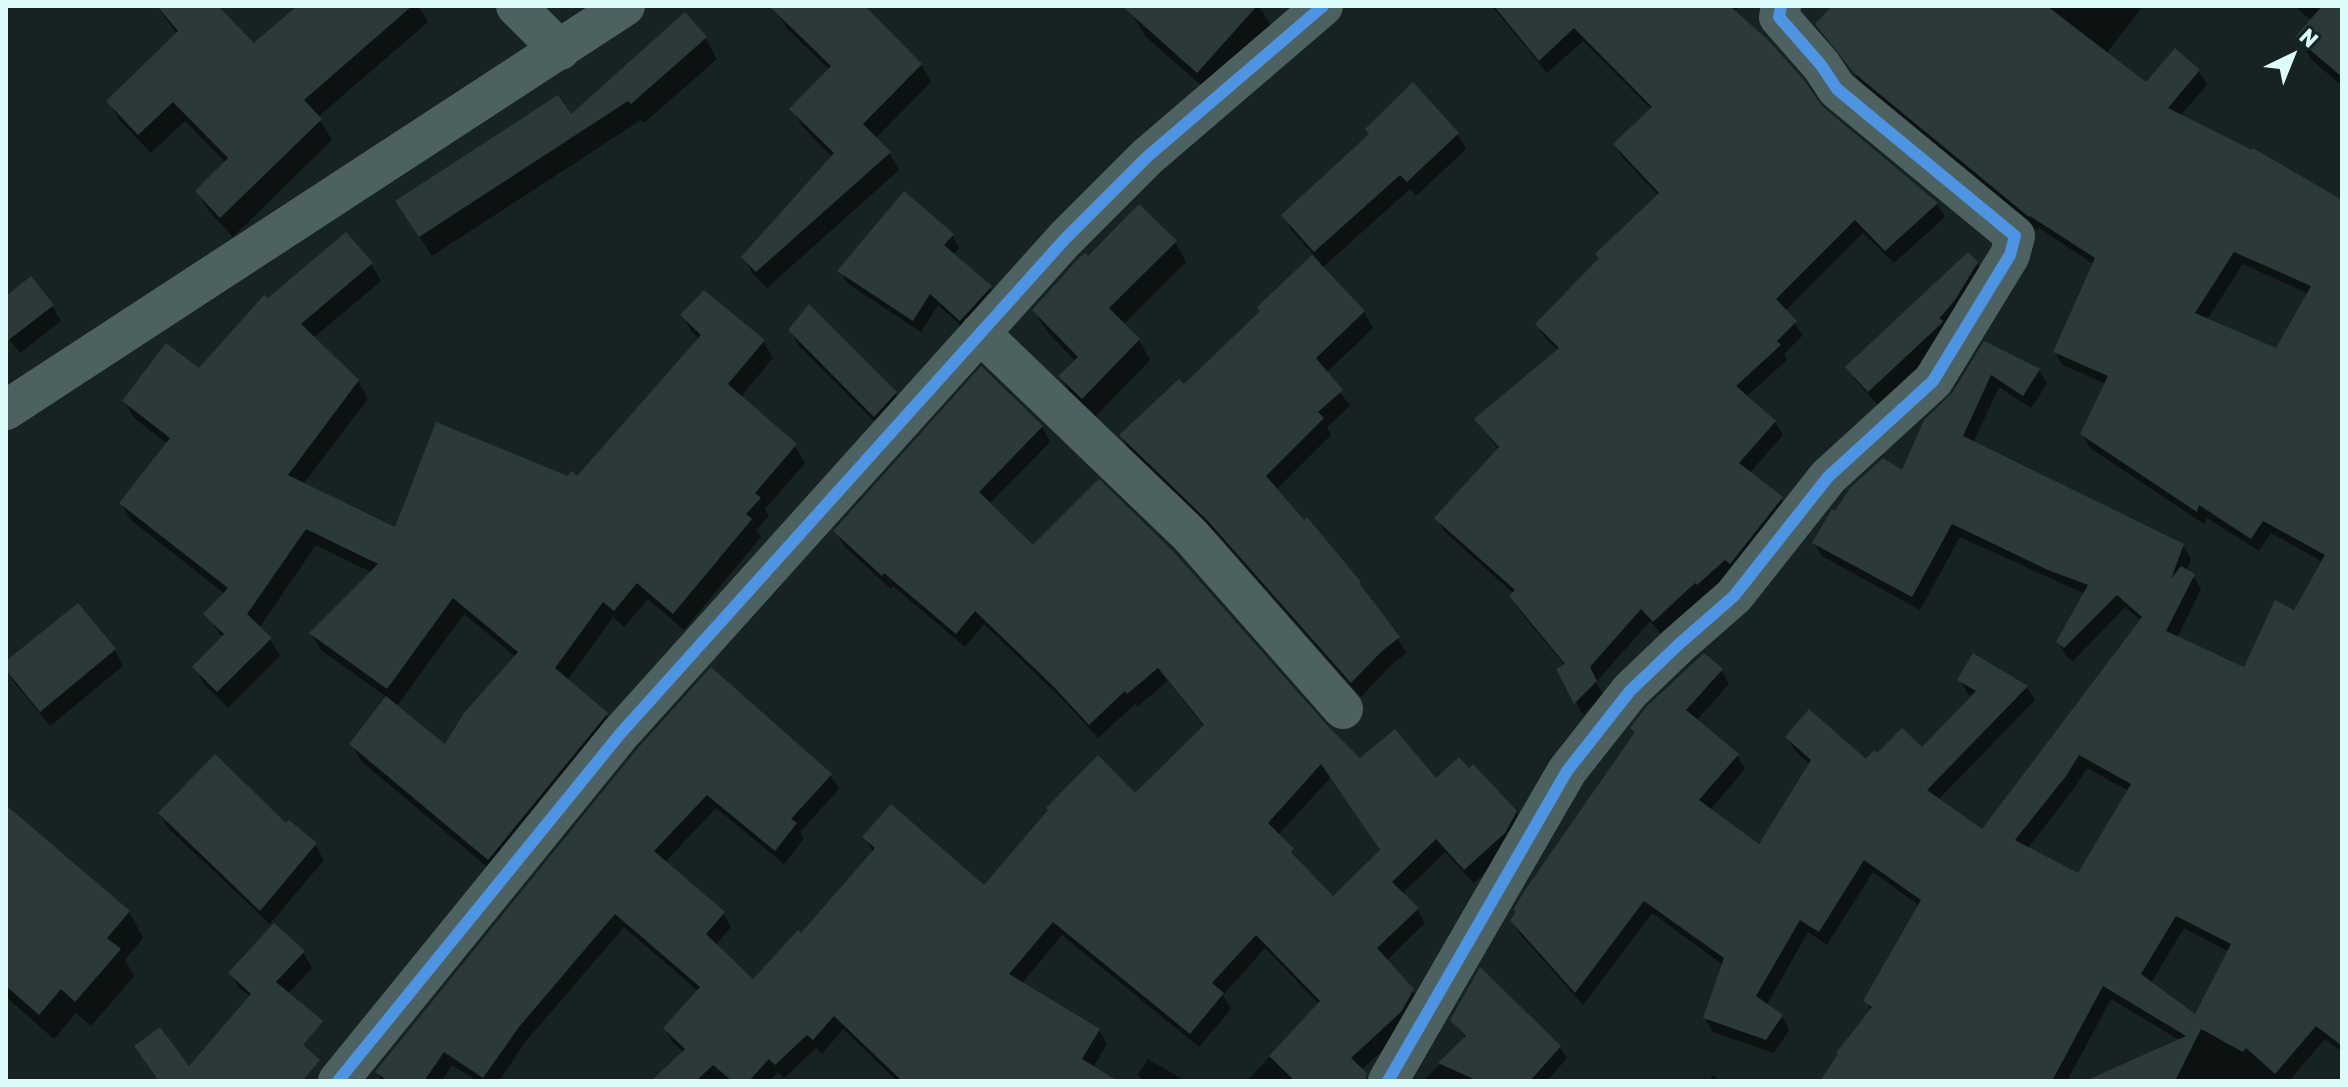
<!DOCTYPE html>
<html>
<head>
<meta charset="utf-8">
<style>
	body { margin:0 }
	#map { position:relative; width:2348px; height:1087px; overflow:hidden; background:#172222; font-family:Rubik,sans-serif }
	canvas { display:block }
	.frame { position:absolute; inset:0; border:8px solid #dcfcfc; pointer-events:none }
	.north { position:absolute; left:2252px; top:16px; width:80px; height:80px; -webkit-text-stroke:6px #122627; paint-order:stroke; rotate:43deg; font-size:22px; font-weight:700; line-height:32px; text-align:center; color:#dcfcfc }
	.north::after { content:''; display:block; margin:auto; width:28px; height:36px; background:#dcfcfc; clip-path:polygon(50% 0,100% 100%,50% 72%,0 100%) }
</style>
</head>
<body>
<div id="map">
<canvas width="2348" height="1087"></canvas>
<div class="frame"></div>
<div class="north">N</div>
</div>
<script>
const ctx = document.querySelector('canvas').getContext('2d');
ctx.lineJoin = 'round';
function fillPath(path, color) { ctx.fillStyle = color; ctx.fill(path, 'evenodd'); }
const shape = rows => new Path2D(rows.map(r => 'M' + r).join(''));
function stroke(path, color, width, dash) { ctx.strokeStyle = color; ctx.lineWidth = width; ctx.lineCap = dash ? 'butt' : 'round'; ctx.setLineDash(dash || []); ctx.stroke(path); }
fillPath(shape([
	[157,6,215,6,254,46,300,6,419,6,428,22,318,117,332,140,233,237,209,211,197,191,226,163,185,121,151,153,120,121,109,101,177,34],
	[783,6,826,6,921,65,931,82,875,139,889,153,899,170,767,288,753,274,743,257,833,158,802,126,792,109,830,70,787,29,777,12],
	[1124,6,1259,6,1271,26,1211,94,1145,36,1131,12],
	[1492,6,1739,6,1734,12,1821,108,1937,204,1945,217,1894,263,1863,233,1785,311,1803,335,1784,354,1787,360,1746,397,1775,422,1783,435,1749,474,1781,499,1789,512,1706,597,1704,595,1662,635,1650,621,1596,682,1603,695,1583,715,1559,669,1565,666,1519,610,1511,596,1514,594,1445,532,1437,518,1499,450,1477,419,1559,351,1545,338,1537,325,1659,196,1623,158,1615,145,1652,110,1583,41,1547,73],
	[1834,6,2143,6,2106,54,2146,85,2175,51,2199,71,2207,85,2180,116,2342,202,2342,1052,2325,1039,2289,1081,2090,1081,2181,1041,2111,999,2067,1081,1822,1081,1871,1011,1866,1001,1920,906,1873,872,1827,945,1808,932,1766,1006,1782,1016,1789,1030,1774,1053,1713,1032,1705,1018,1723,965,1652,913,1583,1005,1520,934,1512,921,1636,734,1721,670,1729,684,1696,721,1737,755,1745,769,1710,810,1760,846,1810,764,1795,751,1787,737,1866,762,1877,755,1922,750,1973,697,1968,694,1960,680,2027,687,2035,700,1938,800,1982,831,2142,621,2125,607,2073,661,2066,656,2058,642,2085,594,1960,537,1920,610,1822,556,1814,543,1836,513,1902,473,1985,344,2039,370,2047,384,2031,408,1999,387,1973,443,2183,545,2191,559,2186,571,2193,576,2201,589,2177,638,2245,669,2295,612,2323,562,2271,533,2259,551,2207,518,2204,524,2090,448,2082,434,2106,384,2063,365,2055,352,2095,265,2039,228,2037,230,1864,87,1818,24],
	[2243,264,2309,294,2277,351,2207,320],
	[2087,768,2129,791,2079,876,2027,849,2073,790],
	[2184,928,2229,952,2195,1017,2151,983],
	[2294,6,2342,6,2342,86,2311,59,2298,37,2312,21],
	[705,38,717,59,644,123,641,120,432,256,410,222,570,117],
	[1457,134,1466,149,1416,196,1410,189,1322,268,1364,312,1373,328,1326,373,1350,406,1327,427,1331,435,1276,490,1360,583,1407,653,1390,666,1361,697,1219,536,1130,451,1121,435,1184,386,1321,263,1292,231,1284,216],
	[952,235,959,248,953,255,990,287,997,300,968,332,938,305,921,332,847,283,840,271],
	[1175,242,1186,262,1123,325,1139,340,1150,360,1094,418,1072,397,1061,377,1076,362,1046,330,1034,310,1088,259],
	[371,264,381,281,313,338,358,381,368,399,303,484,396,530,569,478,578,479,700,340,692,332,682,315,763,341,773,358,740,398,795,446,805,463,765,509,769,516,756,530,761,537,684,630,648,599,624,627,613,617,567,681,606,715,616,732,498,876,361,761,352,744,388,698,321,650,311,633,373,573,316,545,259,628,270,639,280,656,228,708,204,684,195,667,223,638,206,614,225,594,131,520,121,503,168,444,134,418,124,401,199,371,268,301],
	[464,614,516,657,446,747,396,707],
	[1977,264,1985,278,1949,337,1878,405,1856,381,1848,367],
	[6,299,52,306,61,321,20,353,6,336],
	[790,330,895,393,904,408,884,431,799,346],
	[1042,427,1050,442,989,504,1033,547,1324,726,1360,761,1436,781,1516,812,1524,827,1512,848,1474,883,1445,852,1402,894,1417,909,1425,923,1386,961,1413,991,1421,1005,1409,1027,1361,1070,1367,1081,1247,1081,1319,1004,1265,948,1223,995,1231,1009,1199,1047,1062,935,1021,984,1099,1030,1107,1044,1092,1070,1110,1081,897,1081,843,1029,822,1054,816,1048,784,1078,778,1072,770,1081,677,1081,684,1053,673,1043,665,1028,699,992,624,927,526,1041,499,1081,477,1081,452,1065,442,1081,382,1081,377,1072,639,750,830,775,839,789,800,832,804,839,784,864,716,808,664,863,723,913,731,927,715,946,753,982,801,935,873,852,865,837,984,888,1135,796,1204,727,1168,681,1137,707,1135,704,1098,738,1065,702,984,624,965,647,893,586,891,589,844,546,836,532],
	[1331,777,1381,851,1332,899,1278,835],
	[78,605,115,650,123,666,50,726,13,681,6,664],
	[6,807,129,912,143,938,125,960,134,976,91,1026,76,1013,54,1039,6,997],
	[160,814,286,826,315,845,324,860,270,924,169,829],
	[303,952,312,968,272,1011,239,988,231,973],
	[1481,971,1562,1050,1567,1058,1547,1081,1423,1081,1466,1038,1452,1020],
	[1148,1059,1185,1081,1142,1081,1138,1074],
	[1713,1075,1722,1081,1709,1081]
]), '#0007');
fillPath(shape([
	[157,6,218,6,254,43,297,6,412,6,304,100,322,119,220,218,195,191,228,158,173,102,138,135,106,101,178,31],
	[769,6,865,6,922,64,863,124,891,152,756,272,741,257,834,153,789,109,831,66],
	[1122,6,1257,6,1197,73],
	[1494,6,1730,6,1768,40,1803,79,1822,106,1938,203,1885,251,1855,220,1776,299,1797,321,1777,341,1781,345,1736,386,1776,421,1739,463,1783,497,1730,564,1725,560,1697,585,1695,583,1653,622,1641,609,1590,667,1597,681,1574,704,1556,669,1565,664,1509,596,1515,590,1434,518,1499,447,1474,419,1559,348,1535,324,1599,258,1595,254,1659,193,1613,144,1652,107,1574,28,1539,61],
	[1832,6,2047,6,2146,82,2175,48,2200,70,2168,108,2252,150,2253,148,2342,200,2342,1046,2316,1026,2275,1074,2246,1048,2243,1052,2201,1029,2175,1081,2085,1081,2186,1036,2103,986,2052,1081,1820,1081,1838,1054,1836,1053,1872,1007,1863,1001,1921,900,1864,860,1819,932,1800,920,1756,996,1783,1015,1766,1040,1703,1018,1724,958,1644,901,1575,993,1510,920,1516,912,1513,910,1523,893,1635,732,1630,728,1647,706,1704,653,1723,669,1686,710,1739,754,1699,800,1759,844,1811,760,1785,737,1809,709,1866,759,1874,750,1877,753,1902,728,1922,747,1976,691,1957,680,1973,653,2028,686,1927,790,1982,829,2142,617,2117,595,2064,648,2056,642,2088,585,2048,570,1952,524,1912,597,1812,543,1832,509,1835,511,1850,488,1883,458,1902,470,1924,420,1952,393,1984,341,2040,369,2023,396,1991,375,1963,436,2184,544,2171,579,2181,566,2195,574,2166,631,2244,667,2275,600,2294,610,2325,555,2263,521,2251,539,2199,505,2197,512,2080,434,2108,376,2053,352,2095,258,2030,216,2029,217,1854,73,1815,24],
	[2234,252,2311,286,2276,348,2195,313],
	[2079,755,2131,784,2078,873,2015,840,2066,776],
	[2176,916,2231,944,2195,1014,2141,974],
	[2322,6,2342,6,2342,77,2295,37],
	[685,12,707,37,631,104,628,101,419,237,395,201,558,95,571,114],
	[1413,82,1459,133,1407,182,1400,175,1314,252,1281,215,1369,134,1365,129],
	[904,191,954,234,944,245,992,286,960,321,930,294,913,321,837,271],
	[1139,204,1177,241,1109,308,1140,339,1082,399,1058,376,1078,357,1032,310,1078,259,1085,253,1088,256],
	[346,232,373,263,301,324,359,380,288,475,395,527,436,422,568,476,572,471,577,476,701,335,680,315,704,290,765,340,728,384,797,444,755,493,761,498,746,514,752,519,673,614,637,583,614,611,603,602,555,668,608,713,488,860,349,744,386,696,445,744,464,713,518,652,453,598,387,689,309,633,378,564,306,529,247,614,272,638,217,692,192,667,224,634,203,614,228,588,119,503,170,438,122,401,166,343,199,368,264,295,268,298],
	[1968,252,1978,262,1955,300,1939,319,1943,320,1942,323,1868,392,1845,367],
	[1312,255,1365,311,1316,358,1343,390,1318,412,1324,418,1266,476,1304,520,1307,517,1361,582,1360,584,1400,637,1382,651,1351,683,1207,520,1119,435,1179,379,1184,384,1260,311,1257,307],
	[31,276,54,305,6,342,6,296],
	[809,304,897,392,874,417,788,330],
	[981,366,1043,426,979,492,1033,545,1099,479,1173,551,1326,724,1360,758,1395,729,1436,778,1459,757,1469,768,1473,764,1517,811,1505,833,1464,870,1436,839,1392,882,1419,908,1377,948,1414,989,1401,1012,1351,1058,1367,1073,1365,1081,1295,1081,1269,1056,1320,1001,1256,935,1212,983,1224,993,1190,1034,1053,922,1009,974,1100,1029,1082,1059,1118,1081,902,1081,834,1016,813,1040,807,1035,775,1065,769,1059,749,1081,732,1081,713,1065,696,1081,651,1081,685,1049,663,1028,700,987,615,914,519,1027,483,1078,444,1052,424,1081,388,1081,375,1072,637,749,711,667,832,774,791,819,797,823,775,851,707,795,654,851,725,912,706,934,753,979,798,930,801,933,875,848,862,837,891,804,984,885,1048,810,1046,808,1098,755,1135,793,1204,725,1158,668,1127,694,1125,691,1089,725,1055,688,975,611,956,634,884,573,882,576,833,531],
	[1321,764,1380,850,1333,896,1291,852,1294,849,1268,823],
	[78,603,116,649,40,712,6,670,6,661],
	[215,754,286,823,289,820,317,843,260,911,158,813],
	[6,805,130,911,107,938,121,949,75,1002,61,989,39,1015,6,986],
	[274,923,305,951,276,982,323,1021,303,1045,320,1060,302,1081,159,1081,134,1046,160,1027,189,1066,251,994,228,973],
	[1480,967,1561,1046,1530,1081,1478,1081,1438,1063,1466,1036,1450,1020]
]), '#2c3939');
stroke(shape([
	[516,6,560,50],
	[980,333,1190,535,1343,709],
	[6,410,625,6],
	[338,1081,620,734,1065,239,1147,157,1323,6],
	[1388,1081,1567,771,1630,691,1678,645,1734,596,1828,477,1933,381,2010,255,2015,236,1837,89,1821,65,1779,17,1781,6]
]), '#4d6260', 40);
stroke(shape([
	[338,1081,620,734,1065,239,1147,157,1323,6],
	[1388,1081,1567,771,1630,691,1678,645,1734,596,1828,477,1933,381,2010,255,2015,236,1837,89,1821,65,1779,17,1781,6]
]), '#4d94e3', 12);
</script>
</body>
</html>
